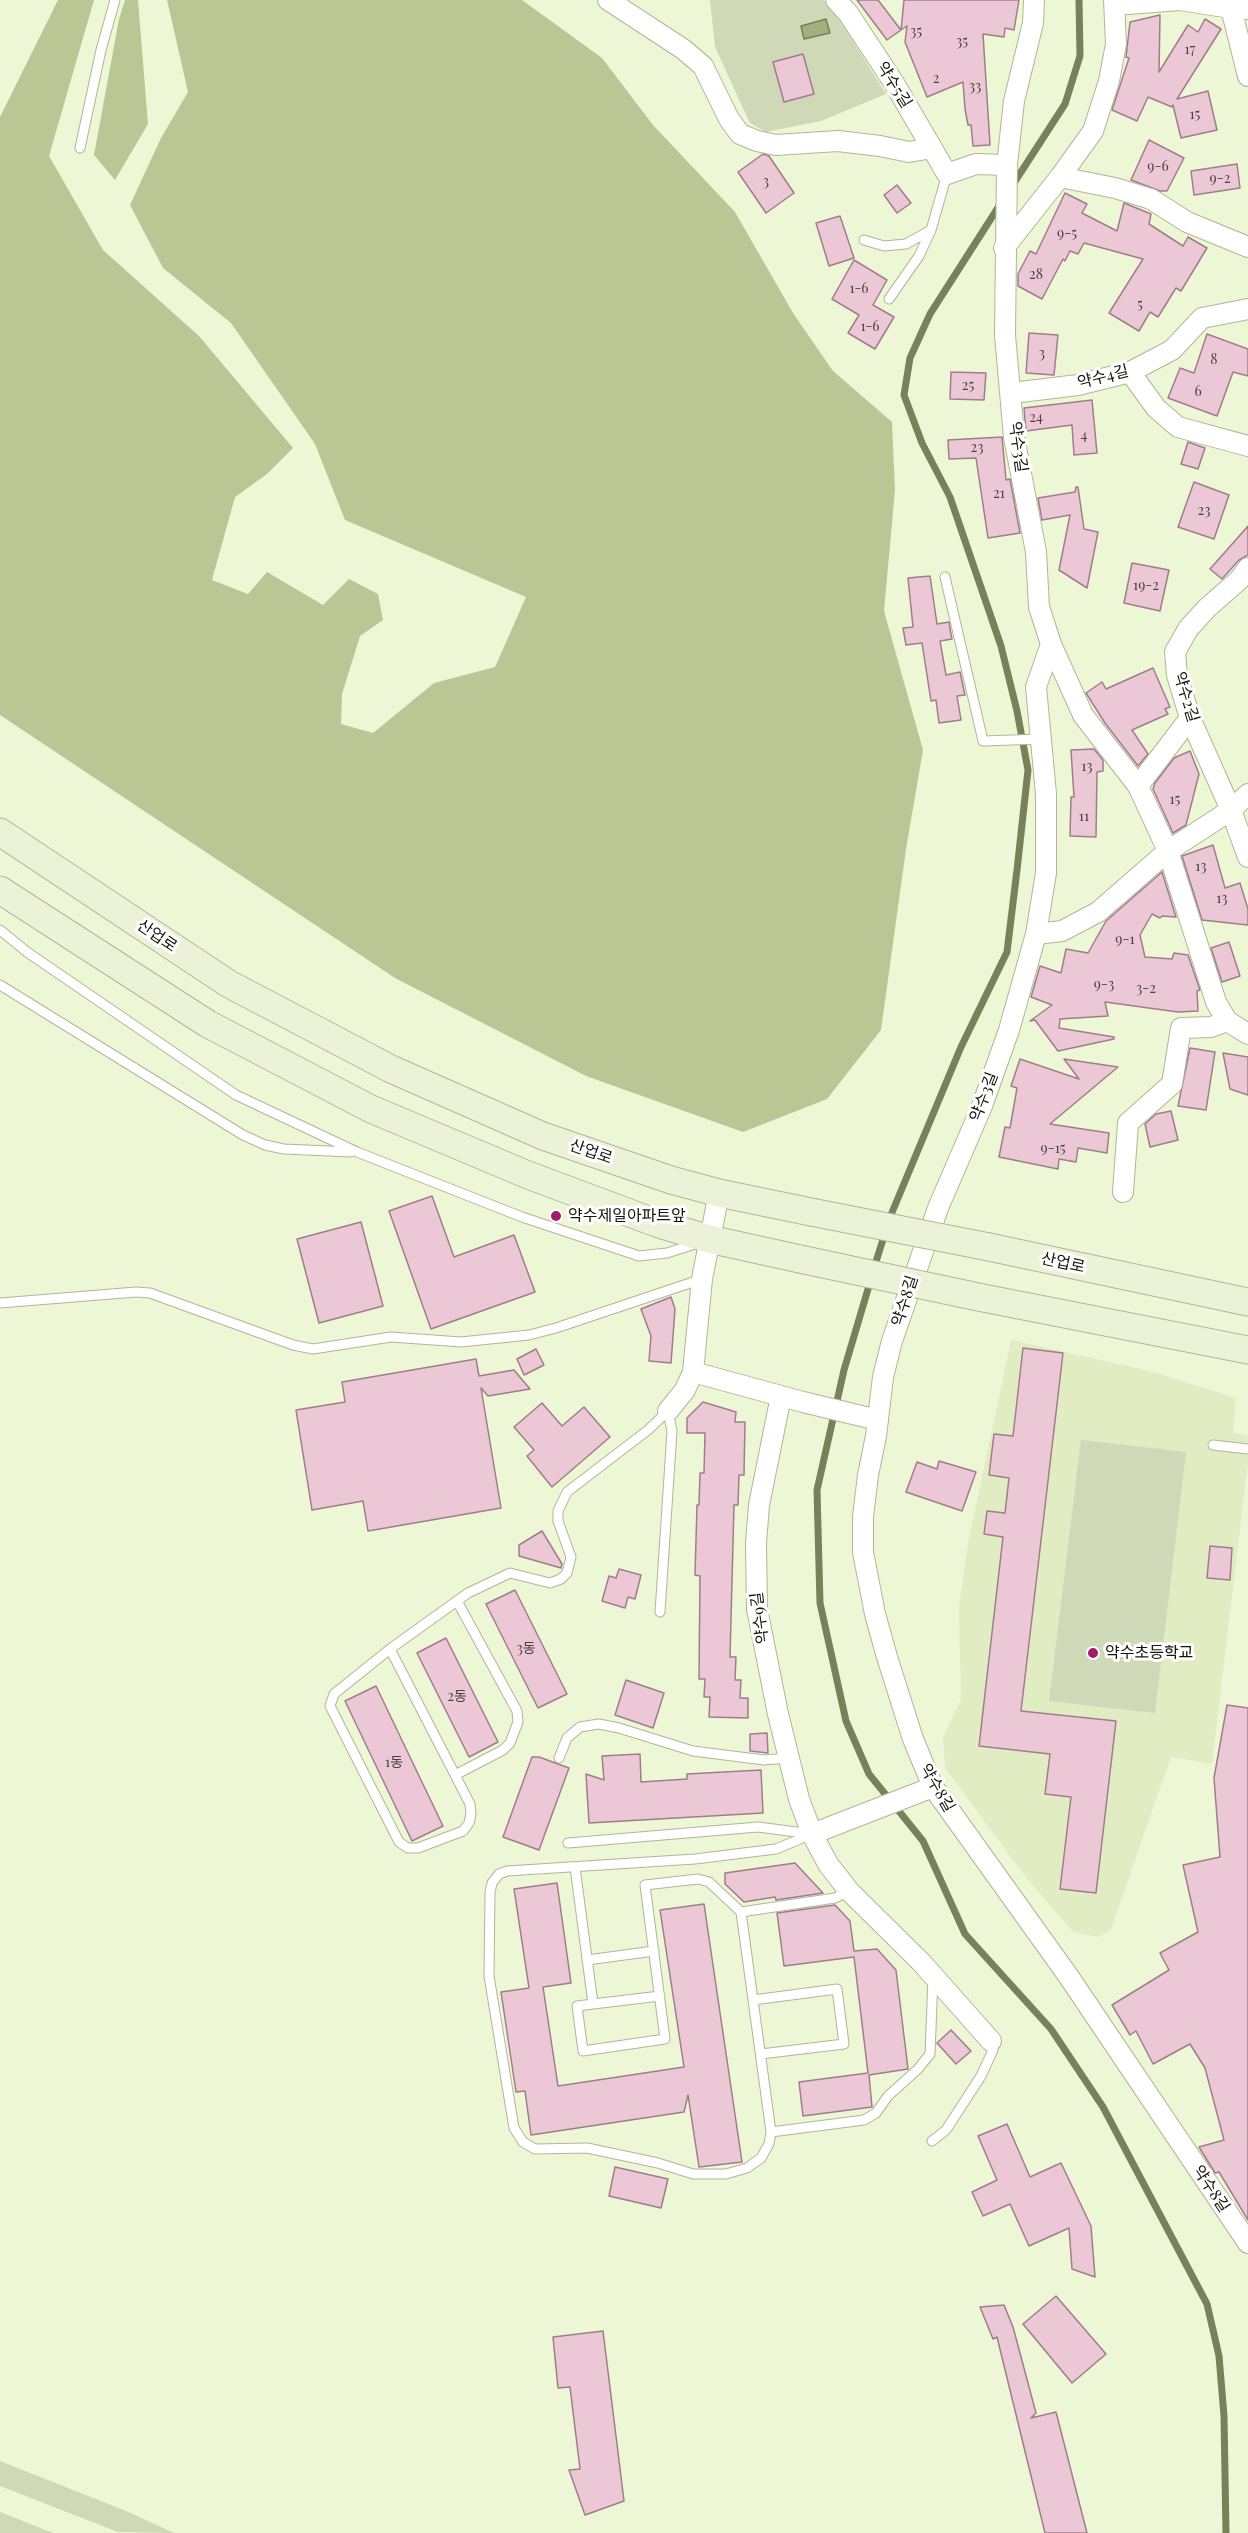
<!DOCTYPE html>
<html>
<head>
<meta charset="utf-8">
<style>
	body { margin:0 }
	canvas { display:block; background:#edf7d5 }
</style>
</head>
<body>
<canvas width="1248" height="2533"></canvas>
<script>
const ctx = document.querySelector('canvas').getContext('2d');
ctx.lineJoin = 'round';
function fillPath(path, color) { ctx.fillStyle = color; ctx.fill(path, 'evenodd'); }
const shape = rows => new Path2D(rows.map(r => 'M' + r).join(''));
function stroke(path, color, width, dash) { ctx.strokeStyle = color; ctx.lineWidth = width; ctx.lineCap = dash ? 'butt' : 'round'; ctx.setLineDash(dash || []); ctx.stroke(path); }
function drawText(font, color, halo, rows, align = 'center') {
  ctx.font = font + ' "Playfair Display","Noto Sans KR",serif'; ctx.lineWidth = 6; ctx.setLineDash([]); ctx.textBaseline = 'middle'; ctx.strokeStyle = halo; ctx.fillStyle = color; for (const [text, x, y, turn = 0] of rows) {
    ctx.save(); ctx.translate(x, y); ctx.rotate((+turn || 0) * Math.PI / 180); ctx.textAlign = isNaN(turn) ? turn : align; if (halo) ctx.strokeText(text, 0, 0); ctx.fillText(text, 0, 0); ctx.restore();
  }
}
fillPath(shape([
	[1011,1340,1150,1371,1236,1398,1233,1433,1248,1435,1248,1462,1212,1764,1171,1757,1111,1929,1098,1937,1073,1932,1024,1875,945,1768,943,1738,961,1699,959,1608,968,1543]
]), '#e1ecc3');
fillPath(shape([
	[710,0,824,0,836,14,886,94,821,121,766,132,750,123,715,47],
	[1081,1440,1186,1452,1155,1713,1049,1701],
	[0,2461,126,2511,174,2533,118,2532,0,2486],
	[0,2512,53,2533,0,2533]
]), '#cfd8b7');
fillPath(shape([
	[58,0,94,0,49,156,103,250,199,336,293,448,267,474,235,497,212,580,248,594,267,572,323,605,349,579,378,594,383,620,360,636,342,694,341,724,373,733,434,683,495,667,526,597,345,520,315,444,231,323,163,268,130,205,161,138,188,92,167,0,522,0,602,58,653,125,735,212,793,313,833,371,892,422,895,490,884,611,923,750,906,849,881,1030,827,1099,743,1132,586,1076,395,978,0,715,0,117],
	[125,0,138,0,148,124,115,180,94,155,119,19]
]), '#bac794');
const water = shape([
	[826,19,830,33,804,39,801,26,826,19]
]);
fillPath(water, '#a3af7d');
stroke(water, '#78815a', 1.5);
stroke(shape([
	[1012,186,1065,104,1080,56,1079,0],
	[888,1222,961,1047,1007,952,1017,870,1028,770,1017,711,1001,646,950,497,922,443,904,395,910,358,930,314,1001,203],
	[874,1268,885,1233],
	[871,1279,844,1370,817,1490,820,1603,846,1721,869,1774,923,1841,965,1934,1051,2029,1103,2107,1207,2304,1219,2356,1224,2416,1226,2533]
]), '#78815a', 7);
const building = shape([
	[857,0,878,0,901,30,887,40,857,0],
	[904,0,1019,0,1014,30,1005,28,1004,37,983,34,990,145,973,146,971,125,968,125,965,109,963,82,927,97,905,42,907,26,901,30,904,0],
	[1160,15,1159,72,1188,25,1198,32,1205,19,1221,29,1177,99,1208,91,1217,130,1181,138,1173,105,1172,107,1148,97,1137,121,1112,110,1129,58,1126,57,1130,22,1160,15],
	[803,54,814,94,784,102,773,62,803,54],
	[1149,140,1184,158,1167,191,1160,191,1131,180,1149,140],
	[763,154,769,156,794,193,766,213,738,172,763,154],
	[1237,164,1240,188,1194,195,1191,171,1237,164],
	[897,185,911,203,897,213,884,195,897,185],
	[1065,193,1087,204,1082,213,1117,231,1124,203,1151,214,1149,224,1183,246,1188,237,1207,248,1181,291,1176,288,1158,317,1150,312,1139,331,1109,313,1143,259,1084,243,1078,254,1070,251,1065,261,1063,259,1042,299,1018,286,1018,274,1030,251,1036,254,1065,193],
	[840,216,854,258,829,266,816,223,840,216],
	[854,260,887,280,873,305,894,317,875,349,848,333,859,315,832,299,854,260],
	[1029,333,1058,335,1054,375,1026,373,1029,333],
	[1207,334,1248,349,1248,376,1233,372,1217,416,1168,398,1180,368,1194,373,1207,334],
	[951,372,986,373,984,400,950,399,951,372],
	[1092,400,1097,453,1074,455,1072,425,1026,431,1024,408,1092,400],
	[1002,437,1006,480,1010,479,1020,533,988,538,976,458,949,459,948,440,1002,437],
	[1188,442,1205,448,1198,469,1181,464,1188,442],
	[1194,482,1229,495,1214,539,1178,527,1194,482],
	[1076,487,1078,487,1084,529,1098,532,1087,588,1059,570,1070,515,1042,520,1038,498,1075,492,1076,487],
	[1248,526,1248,555,1239,560,1222,579,1210,569,1248,526],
	[1132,563,1169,570,1160,611,1124,603,1132,563],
	[930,576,937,624,949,622,950,629,952,639,940,641,946,675,960,672,965,695,957,696,961,720,939,723,936,700,931,701,922,643,906,645,903,628,913,627,908,578,930,576],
	[1153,668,1170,707,1165,709,1168,714,1132,730,1148,754,1138,766,1105,723,1086,693,1102,682,1106,689,1153,668],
	[1094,749,1103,760,1103,771,1097,772,1096,837,1070,836,1071,797,1074,797,1071,750,1094,749],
	[1190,751,1199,774,1186,825,1173,833,1153,789,1155,783,1174,758,1190,751],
	[1213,845,1225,888,1240,883,1248,909,1248,925,1202,920,1182,856,1213,845],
	[1162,872,1176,917,1162,916,1160,918,1152,914,1140,935,1145,957,1172,959,1174,953,1188,955,1200,990,1197,991,1198,1011,1178,1012,1105,1002,1108,1016,1060,1019,1059,1028,1114,1037,1114,1039,1058,1051,1035,1020,1030,1021,1052,1005,1031,997,1040,966,1061,973,1066,949,1088,953,1106,921,1162,872],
	[1229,942,1240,976,1222,982,1211,948,1229,942],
	[1190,1048,1215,1052,1206,1110,1178,1106,1190,1048],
	[1223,1053,1248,1057,1248,1095,1230,1089,1223,1053],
	[1020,1059,1079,1079,1064,1059,1118,1067,1050,1124,1109,1133,1107,1153,1078,1148,1076,1162,1059,1159,1058,1169,999,1157,1005,1127,1010,1128,1017,1088,1011,1086,1020,1059],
	[1171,1111,1178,1140,1150,1147,1145,1124,1156,1114,1171,1111],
	[432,1196,454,1257,514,1235,535,1292,431,1329,389,1211,432,1196],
	[361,1222,383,1306,319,1323,297,1239,361,1222],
	[671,1297,675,1309,671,1363,649,1361,651,1336,641,1309,671,1297],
	[1023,1348,1063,1353,1021,1711,1116,1721,1096,1893,1060,1889,1071,1797,1045,1794,1050,1754,979,1746,1003,1537,984,1534,987,1511,1005,1513,1009,1478,989,1475,994,1434,1013,1436,1023,1348],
	[536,1349,544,1365,524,1375,517,1359,536,1349],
	[476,1359,479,1376,514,1370,530,1389,488,1396,481,1388,501,1508,368,1531,363,1501,312,1510,296,1410,345,1402,342,1382,476,1359],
	[703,1402,736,1412,735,1422,745,1422,744,1475,739,1475,738,1505,734,1505,730,1657,736,1657,735,1680,741,1680,740,1698,748,1698,748,1718,709,1717,710,1697,704,1697,705,1679,699,1679,700,1576,695,1575,697,1505,699,1505,700,1473,704,1473,705,1433,687,1433,687,1418,703,1402],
	[542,1403,562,1426,584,1407,610,1437,552,1487,527,1456,534,1450,514,1427,542,1403],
	[939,1461,976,1472,962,1511,906,1492,917,1462,937,1469,939,1461],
	[542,1531,562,1564,561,1568,519,1556,519,1545,542,1531],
	[1210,1546,1232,1548,1230,1580,1207,1578,1210,1546],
	[619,1569,641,1575,635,1599,628,1597,625,1608,602,1601,609,1576,616,1578,619,1569],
	[515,1590,567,1694,538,1708,486,1604,515,1590],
	[446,1638,498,1742,469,1757,417,1653,446,1638],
	[626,1680,664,1693,653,1728,615,1715,626,1680],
	[376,1686,443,1826,412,1841,345,1701,376,1686],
	[1227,1705,1248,1708,1248,2220,1219,2172,1215,2173,1199,2147,1224,2140,1205,2068,1190,2044,1153,2064,1136,2031,1130,2035,1112,2005,1169,1970,1160,1953,1198,1932,1183,1865,1220,1857,1214,1778,1227,1705],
	[767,1733,768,1753,750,1751,750,1734,767,1733],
	[640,1754,641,1782,687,1779,687,1774,761,1770,763,1813,589,1823,586,1774,604,1780,602,1756,640,1754],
	[532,1757,539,1757,569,1768,539,1850,503,1837,532,1757],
	[795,1863,823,1893,776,1900,775,1897,744,1902,725,1884,725,1873,795,1863],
	[557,1883,571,1983,543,1987,558,2086,684,2067,660,1910,704,1904,742,2162,699,2167,688,2095,684,2112,531,2135,525,2091,516,2092,501,1992,529,1988,514,1889,557,1883],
	[835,1905,850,1921,854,1951,877,1949,896,1970,908,2069,869,2075,872,2107,803,2116,799,2082,868,2073,854,1957,784,1966,777,1913,835,1905],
	[951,2030,971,2051,956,2064,937,2043,951,2030],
	[1007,2124,1030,2177,1061,2163,1091,2226,1095,2277,1072,2269,1069,2228,1029,2246,1010,2204,983,2216,972,2192,997,2180,978,2136,1007,2124],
	[615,2167,668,2179,661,2208,609,2196,615,2167],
	[1056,2296,1106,2354,1072,2383,1023,2324,1056,2296],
	[1004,2305,1013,2327,1036,2413,1031,2418,1056,2412,1087,2533,1045,2533,997,2337,993,2339,980,2307,1004,2305],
	[603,2331,624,2501,585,2515,569,2470,580,2469,570,2387,558,2388,553,2337,603,2331]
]);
fillPath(building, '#ecc8d6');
stroke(building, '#9f7d8b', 1.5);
const lane = shape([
	[80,148,101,50,115,0],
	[864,240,884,246,906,244,931,230],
	[889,299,919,256,931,230,947,174],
	[945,577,983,741,1041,739],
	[0,930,27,952,236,1095,357,1152,522,1217,639,1256,667,1253,698,1243],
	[0,985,243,1135,265,1145,284,1149,351,1152],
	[0,1303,136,1292,150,1293,293,1345,313,1349,391,1337,461,1342,529,1335,556,1328,702,1279],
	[1213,1445,1248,1449],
	[660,1612,672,1431,668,1411],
	[390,1649,470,1804,471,1814,469,1823,463,1831,418,1848,408,1848,399,1842,330,1706,334,1694,390,1649,468,1593,510,1573,550,1583,561,1579,567,1573,571,1557,558,1521,558,1511,567,1492,648,1430,668,1411],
	[559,1758,567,1738,580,1727,599,1724,619,1728,693,1751,764,1760,788,1758],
	[455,1775,503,1750,510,1743,518,1722,517,1711,457,1601],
	[568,1843,758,1827,812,1834],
	[575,1867,593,2004,577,2006,583,2051,665,2039,645,1885,698,1879,709,1882,741,1912,771,2132,769,2144,761,2158,747,2168,726,2174,693,2174,658,2163,587,2148,535,2149,523,2142,514,2128,489,1976,490,1893,492,1883,499,1874,507,1871,695,1859,776,1849,812,1834],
	[741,1912,835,1898,849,1891],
	[587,1960,654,1951],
	[753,2000,837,1989,844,2044,761,2054],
	[593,2004,660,1996],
	[771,2132,864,2120,876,2113,888,2096,918,2069,930,2054,933,1978],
	[932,2141,946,2130,981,2076,993,2050,991,2041]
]);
const street = shape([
	[608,0,683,49,703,66,729,119,740,134,757,141,776,145,838,141,880,146,909,152,932,148],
	[836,0,848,13,894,83,947,174,976,164,1007,165],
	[1034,0,1033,23,1014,101,1007,165,1005,335,1014,437,1036,552,1039,607,1051,644,1036,687,1046,794,1046,873,1036,934,1009,1030,982,1106,938,1208,892,1341,883,1377,876,1436,868,1475,863,1517,863,1552,875,1614,887,1657,913,1739,933,1787,1069,1977,1248,2243],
	[1115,5,1180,0,1231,8,1248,9],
	[1231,8,1248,76],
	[1060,177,1115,188,1151,199,1187,222,1248,247],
	[1004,248,1060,177,1093,131,1109,81,1116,44,1114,0],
	[1130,372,1156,408,1178,427,1248,446],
	[1012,393,1078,385,1130,372,1172,350,1202,318,1248,309],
	[1248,568,1239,580,1207,608,1188,629,1175,652,1177,675,1190,718,1231,810,1248,857],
	[1051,644,1083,715,1138,786,1168,851,1216,1002,1227,1021,1248,1034],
	[1138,786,1190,718],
	[1036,934,1062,931,1098,912,1168,851,1231,810,1248,794],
	[1123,1192,1128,1123,1172,1084,1181,1028,1211,1027,1227,1021],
	[693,1372,803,1402,878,1420],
	[781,1396,759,1505,756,1543,757,1609,778,1714,799,1799,812,1834,828,1864,849,1891,921,1962,991,2041],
	[668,1411,685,1390,693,1372,702,1279,719,1193],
	[812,1834,933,1787]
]);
const secondary = shape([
	[0,832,229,984,391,1069,543,1136,671,1180,719,1193,811,1212],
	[0,890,208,1024,371,1109,528,1175,659,1224,709,1239,800,1259],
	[989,1247,1248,1302],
	[978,1297,1248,1350]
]);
stroke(lane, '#aeb797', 11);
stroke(street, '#aeb797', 22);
stroke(secondary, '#aeb797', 29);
stroke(lane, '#fff', 9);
stroke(street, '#fff', 20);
stroke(secondary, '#ecf2d8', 27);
const secondaryBridge = shape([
	[811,1212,989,1247],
	[800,1259,978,1297]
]);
stroke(secondaryBridge, '#aeb797', 29, []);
stroke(secondaryBridge, '#ecf2d8', 27);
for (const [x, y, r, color] of [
	[556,1216,6,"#a31c68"],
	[1093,1653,6,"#a31c68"]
]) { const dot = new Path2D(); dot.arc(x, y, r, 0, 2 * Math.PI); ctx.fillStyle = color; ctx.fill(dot); stroke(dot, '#fff', 2); }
drawText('14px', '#49423d', null, [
	["35",916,32],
	["35",962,42],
	["17",1190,50],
	["2",936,79],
	["33",975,87],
	["15",1195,115],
	["9-6",1158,167],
	["9-2",1220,179],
	["3",766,182],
	["9-5",1067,234],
	["28",1036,275],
	["1-6",859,289],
	["5",1140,305],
	["1-6",870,327],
	["3",1042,354],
	["8",1214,360],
	["25",968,386],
	["6",1198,392],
	["24",1036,418],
	["4",1084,436],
	["23",977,448],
	["21",999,494],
	["23",1204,511],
	["19-2",1146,586],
	["13",1087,767],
	["15",1175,800],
	["11",1084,817],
	["13",1201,867],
	["13",1222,899],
	["9-1",1125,940],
	["9-3",1104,985],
	["3-2",1146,989],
	["9-15",1053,1149],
	["3동",526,1649],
	["2동",457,1697],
	["1동",394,1763]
]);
drawText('16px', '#13160a', '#fff', [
	["약수5길",894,85,58],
	["약수4길",1103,377,-14],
	["약수3길",1018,447,82],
	["약수2길",1186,697,73],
	["산업로",157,936,34],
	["약수3길",984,1097,-69],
	["산업로",591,1152,19],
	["산업로",1063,1263,12],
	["약수8길",905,1301,-72],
	["약수9길",760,1618,-97],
	["약수8길",937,1788,60],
	["약수8길",1211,2189,56]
]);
drawText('16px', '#13160a', '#fff', [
	["약수제일아파트앞",568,1216],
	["약수초등학교",1105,1653]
], 'left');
</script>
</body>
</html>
